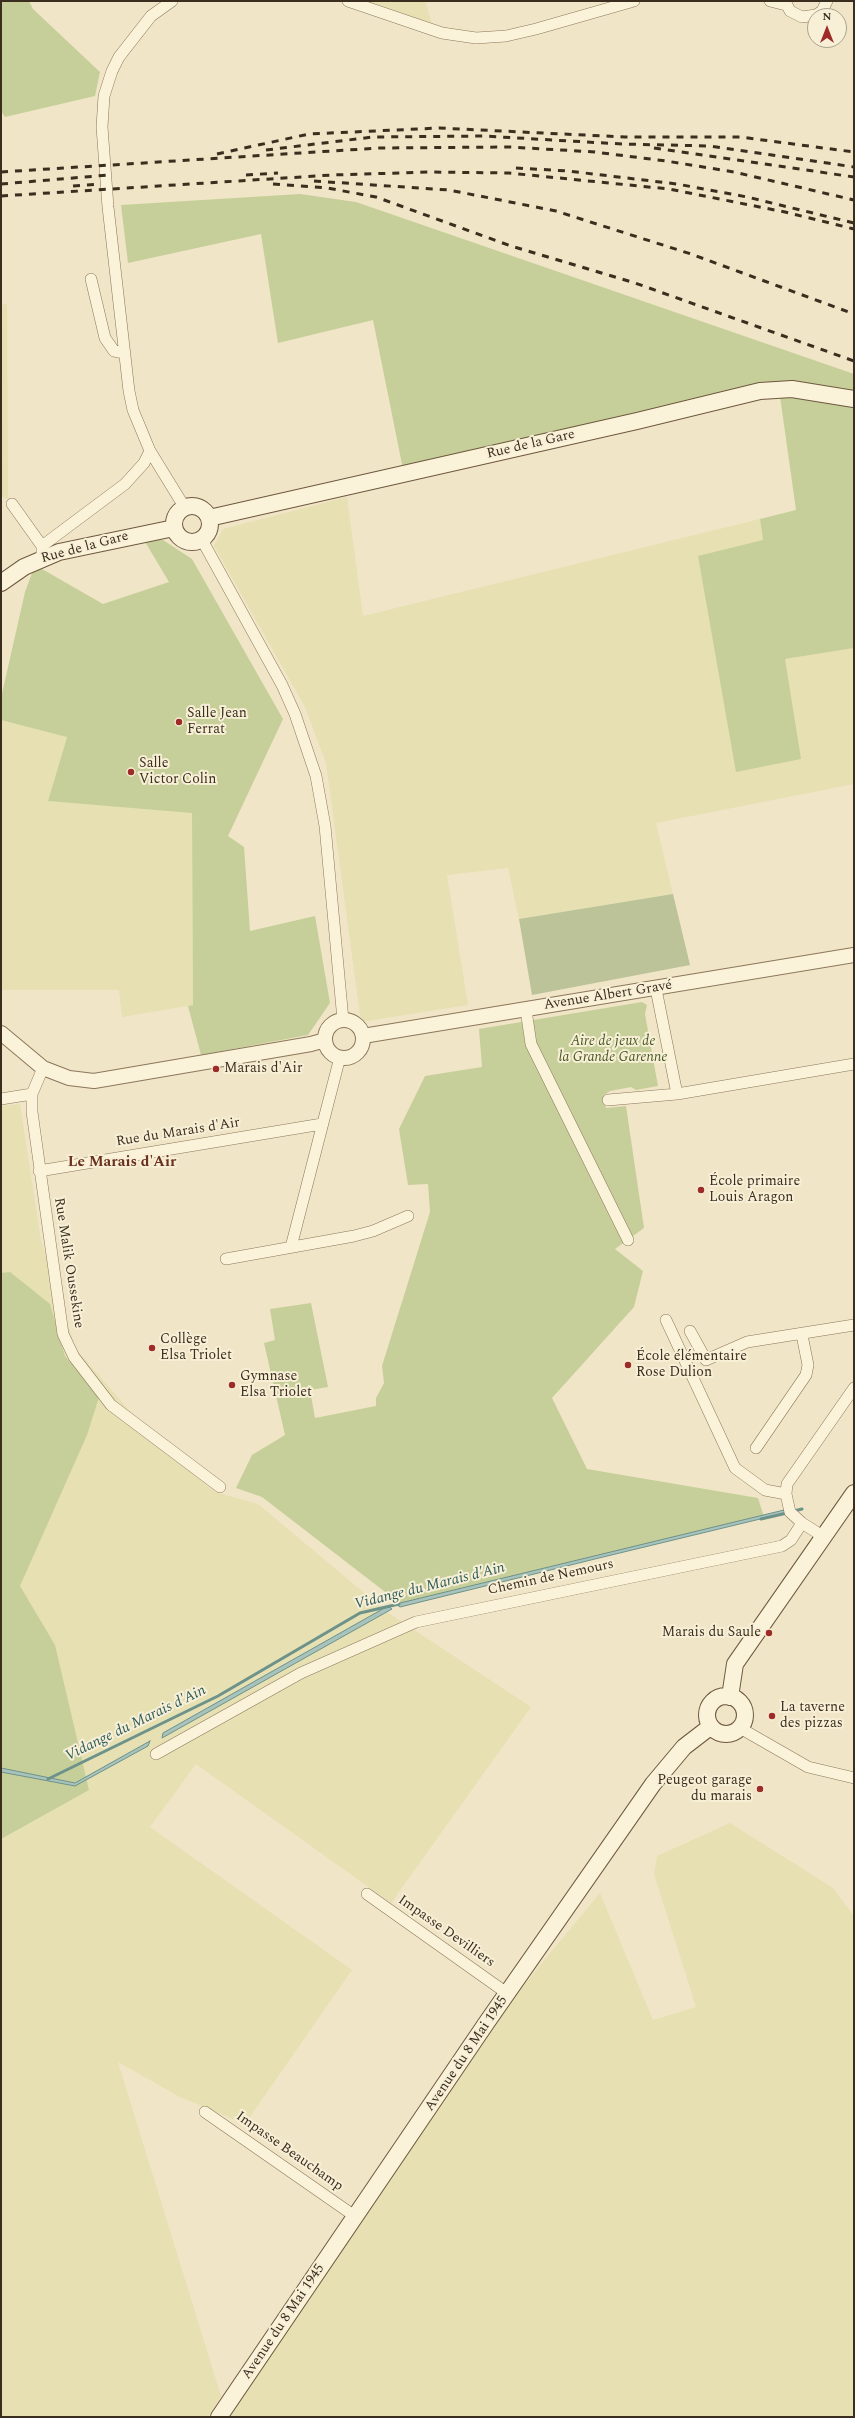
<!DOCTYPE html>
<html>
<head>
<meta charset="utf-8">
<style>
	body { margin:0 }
	#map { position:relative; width:855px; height:2418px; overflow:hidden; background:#f0e5c6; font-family:Spectral,serif }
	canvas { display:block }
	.frame { position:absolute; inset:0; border:2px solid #3c2e1f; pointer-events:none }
	.north { position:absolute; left:807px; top:8px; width:40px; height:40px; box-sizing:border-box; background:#f7efd6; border:1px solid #aca28d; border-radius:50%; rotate:0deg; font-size:11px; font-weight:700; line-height:16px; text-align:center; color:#3c2e1f }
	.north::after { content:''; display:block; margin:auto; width:14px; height:18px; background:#9d2c29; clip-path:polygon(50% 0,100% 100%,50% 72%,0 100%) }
</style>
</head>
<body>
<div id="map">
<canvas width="855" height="2418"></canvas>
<div class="frame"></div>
<div class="north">N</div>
</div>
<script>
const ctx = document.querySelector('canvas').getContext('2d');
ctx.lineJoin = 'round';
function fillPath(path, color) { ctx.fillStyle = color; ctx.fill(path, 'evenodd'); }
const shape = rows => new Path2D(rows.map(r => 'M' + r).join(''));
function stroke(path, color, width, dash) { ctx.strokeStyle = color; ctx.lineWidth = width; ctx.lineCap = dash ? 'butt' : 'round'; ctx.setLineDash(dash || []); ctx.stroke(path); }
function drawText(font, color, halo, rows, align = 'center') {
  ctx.font = font + ' Spectral,serif'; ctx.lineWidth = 4; ctx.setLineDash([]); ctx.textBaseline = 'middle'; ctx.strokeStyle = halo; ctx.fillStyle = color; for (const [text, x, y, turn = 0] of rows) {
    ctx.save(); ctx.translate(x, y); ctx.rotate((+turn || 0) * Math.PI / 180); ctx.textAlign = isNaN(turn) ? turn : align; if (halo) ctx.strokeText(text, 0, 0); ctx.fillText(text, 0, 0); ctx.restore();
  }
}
fillPath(shape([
	[361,1,425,1,432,23,362,1],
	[7,304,8,499,1,497,1,305],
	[347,497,363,616,760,519,779,660,854,648,854,784,656,823,673,894,519,919,508,868,447,875,468,1005,361,1022,326,763,305,707,214,546,223,529],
	[1,720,67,736,48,801,192,812,193,1005,122,1017,119,990,1,990],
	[20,1104,41,1241,76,1349,159,1445,215,1492,258,1504,387,1612,531,1707,391,1903,196,1764,150,1827,352,1970,245,2124,180,2097,118,2062,221,2396,208,2417,1,2417,1,1106],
	[730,1823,833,1888,854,1916,854,2417,230,2417,503,2010,600,1893,653,2020,696,2007,654,1874,657,1856]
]), '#e6e0b3');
fillPath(shape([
	[1,1,29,1,33,9,100,72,95,96,5,117,1,111],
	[300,194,356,202,854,374,854,648,785,659,801,759,736,772,698,556,763,540,760,519,796,510,778,382,403,469,373,320,278,343,261,234,128,263,121,205],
	[144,540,163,540,192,559,283,719,228,836,244,847,250,931,315,916,330,1003,308,1035,201,1055,188,1006,193,1005,192,813,48,801,67,737,1,720,1,698,25,592,35,565,103,604,169,582],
	[642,1002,647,1005,645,1014,658,1086,636,1090,631,1087,610,1091,603,1096,606,1108,626,1106,644,1228,615,1249,643,1271,634,1307,552,1398,587,1469,758,1498,764,1517,402,1605,262,1497,236,1488,252,1455,285,1435,264,1343,275,1340,270,1309,311,1303,328,1387,310,1390,315,1418,376,1406,376,1398,384,1383,382,1366,430,1212,428,1184,408,1185,399,1129,425,1076,482,1067,479,1029],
	[10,1272,50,1304,65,1356,99,1397,87,1435,20,1586,55,1645,89,1790,1,1839,1,1273]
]), '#c6cf99');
fillPath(shape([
	[673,894,690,965,532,995,519,919]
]), '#bcc398');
const water = shape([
	[784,1510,785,1513,599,1558,400,1607,396,1604,784,1510],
	[388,1606,392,1609,162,1738,163,1733,388,1606],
	[150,1741,148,1746,75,1786,1,1772,1,1768,75,1783,150,1741]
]);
fillPath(water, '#a7c3bc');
stroke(water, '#6d928a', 1);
stroke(shape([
	[794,1511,802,1509],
	[761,1519,787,1513],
	[48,1779,218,1696,360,1613,399,1604]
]), '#6d928a', 3);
const minor = shape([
	[172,1,151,16,119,57,112,71,104,96,102,127,108,207,129,391,133,410,150,451,185,508],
	[348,1,442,33,476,38,506,36,536,29,634,1],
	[770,1,786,5],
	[785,1,790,11,802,17,816,15,822,11,827,1],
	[91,279,105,338,114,351,124,353],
	[12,504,42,546,42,553],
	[202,540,282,685,295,714,316,776,325,826,343,1020],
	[42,546,125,484,144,463,150,451],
	[656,989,677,1094],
	[526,1010,531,1044,628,1240],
	[43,1068,32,1094,32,1112,63,1334,74,1357,111,1405,220,1487],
	[1,1099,32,1094],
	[608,1100,677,1094,854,1064],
	[39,1171,322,1124],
	[291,1247,340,1057],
	[226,1259,354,1236,373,1231,408,1216],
	[666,1320,735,1468,765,1490,786,1494],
	[690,1331,706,1360,747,1342,854,1325],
	[756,1448,806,1375,808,1365,802,1335],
	[824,1537,802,1523,790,1512,786,1494,787,1484,854,1388],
	[740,1728,808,1767,854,1778],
	[156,1754,301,1673,416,1622,782,1546,791,1540,802,1523],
	[367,1894,508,1994],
	[205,2112,356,2217]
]);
const tertiary = shape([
	'325 1039a19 19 0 1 1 38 0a19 19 0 1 1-38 0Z',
	[1,1033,43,1068,69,1078,94,1081,311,1044,325,1040],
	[363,1036,854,955]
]);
const secondary = shape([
	'174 524a18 18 0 1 1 36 0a18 18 0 1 1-36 0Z',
	[209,518,637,421,760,391,792,389,854,399],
	[1,583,24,567,59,552,174,528],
	'707 1715a19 19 0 1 1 38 0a19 19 0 1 1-38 0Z',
	[730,1697,735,1664,854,1493],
	[219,2417,487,2022,653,1784,684,1747,710,1727]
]);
stroke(minor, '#8c775b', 12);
stroke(tertiary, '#8c775b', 16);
stroke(secondary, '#6e583e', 18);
stroke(minor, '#faf2d9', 11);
stroke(tertiary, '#faf2d9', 14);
stroke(secondary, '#faf2d9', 16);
stroke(shape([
	[654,148,854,177],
	[266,150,373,137,483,136,622,144,710,146,854,167],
	[217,154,309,134,439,128,625,137,740,137,854,152],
	[516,168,568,171,677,184,747,197,854,223],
	[1,172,379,148,510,147,595,152,666,161,734,172,854,200],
	[246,175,278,173],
	[314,181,449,190,556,211,691,254,854,314],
	[1,184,109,175],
	[273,184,327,188,376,197,511,246,635,283,854,361],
	[73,186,101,184],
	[1,196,332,175,431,172,509,173,669,189,785,212,854,229]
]), '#3c2e1f', 3, [7, 7]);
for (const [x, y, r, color] of [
	[179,722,4,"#9d2c29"],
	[131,772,4,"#9d2c29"],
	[216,1069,4,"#9d2c29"],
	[701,1190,4,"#9d2c29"],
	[152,1348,4,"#9d2c29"],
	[628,1365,4,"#9d2c29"],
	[232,1385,4,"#9d2c29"],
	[769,1633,4,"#9d2c29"],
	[772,1716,4,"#9d2c29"],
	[760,1789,4,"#9d2c29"]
]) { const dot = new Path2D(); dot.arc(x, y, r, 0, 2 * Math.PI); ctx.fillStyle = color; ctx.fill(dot); stroke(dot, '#f7efd6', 1.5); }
drawText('14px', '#3c2e1f', '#f7efd6', [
	["Rue de la Gare",531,445,-13],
	["Rue de la Gare",85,548,-15],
	["Avenue Albert Gravé",608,996,-9],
	["Rue du Marais d'Air",178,1133,-9],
	["Rue Malik Oussekine",68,1263,81],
	["Chemin de Nemours",551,1578,-12],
	["Impasse Devilliers",446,1932,35],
	["Avenue du 8 Mai 1945",467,2054,-56],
	["Impasse Beauchamp",289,2152,35],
	["Avenue du 8 Mai 1945",284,2322,-56]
]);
drawText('14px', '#3c2e1f', '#f7efd6', [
	["Salle Jean",187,714],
	["Ferrat",187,730],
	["Salle",139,764],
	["Victor Colin",139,780],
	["Marais d'Air",224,1069],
	["École primaire",709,1182],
	["Louis Aragon",709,1198],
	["Collège",160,1340],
	["Elsa Triolet",160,1356],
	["École élémentaire",636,1357],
	["Rose Dulion",636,1373],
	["Gymnase",240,1377],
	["Elsa Triolet",240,1393],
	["Marais du Saule",761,1633,"right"],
	["La taverne",780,1708],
	["des pizzas",780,1724],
	["Peugeot garage",752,1781,"right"],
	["du marais",752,1797,"right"]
], 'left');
drawText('italic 14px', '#495925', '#f7efd6', [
	["Aire de jeux de",613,1042],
	["la Grande Garenne",613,1058]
]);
drawText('bold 15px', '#6a301d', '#f7efd6', [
	["Le Marais d'Air",122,1163]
]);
drawText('italic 15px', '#2e5c5b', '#f7efd6', [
	["Vidange du Marais d'Ain",430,1587,-14],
	["Vidange du Marais d'Ain",136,1724,-26]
]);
</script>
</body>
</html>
